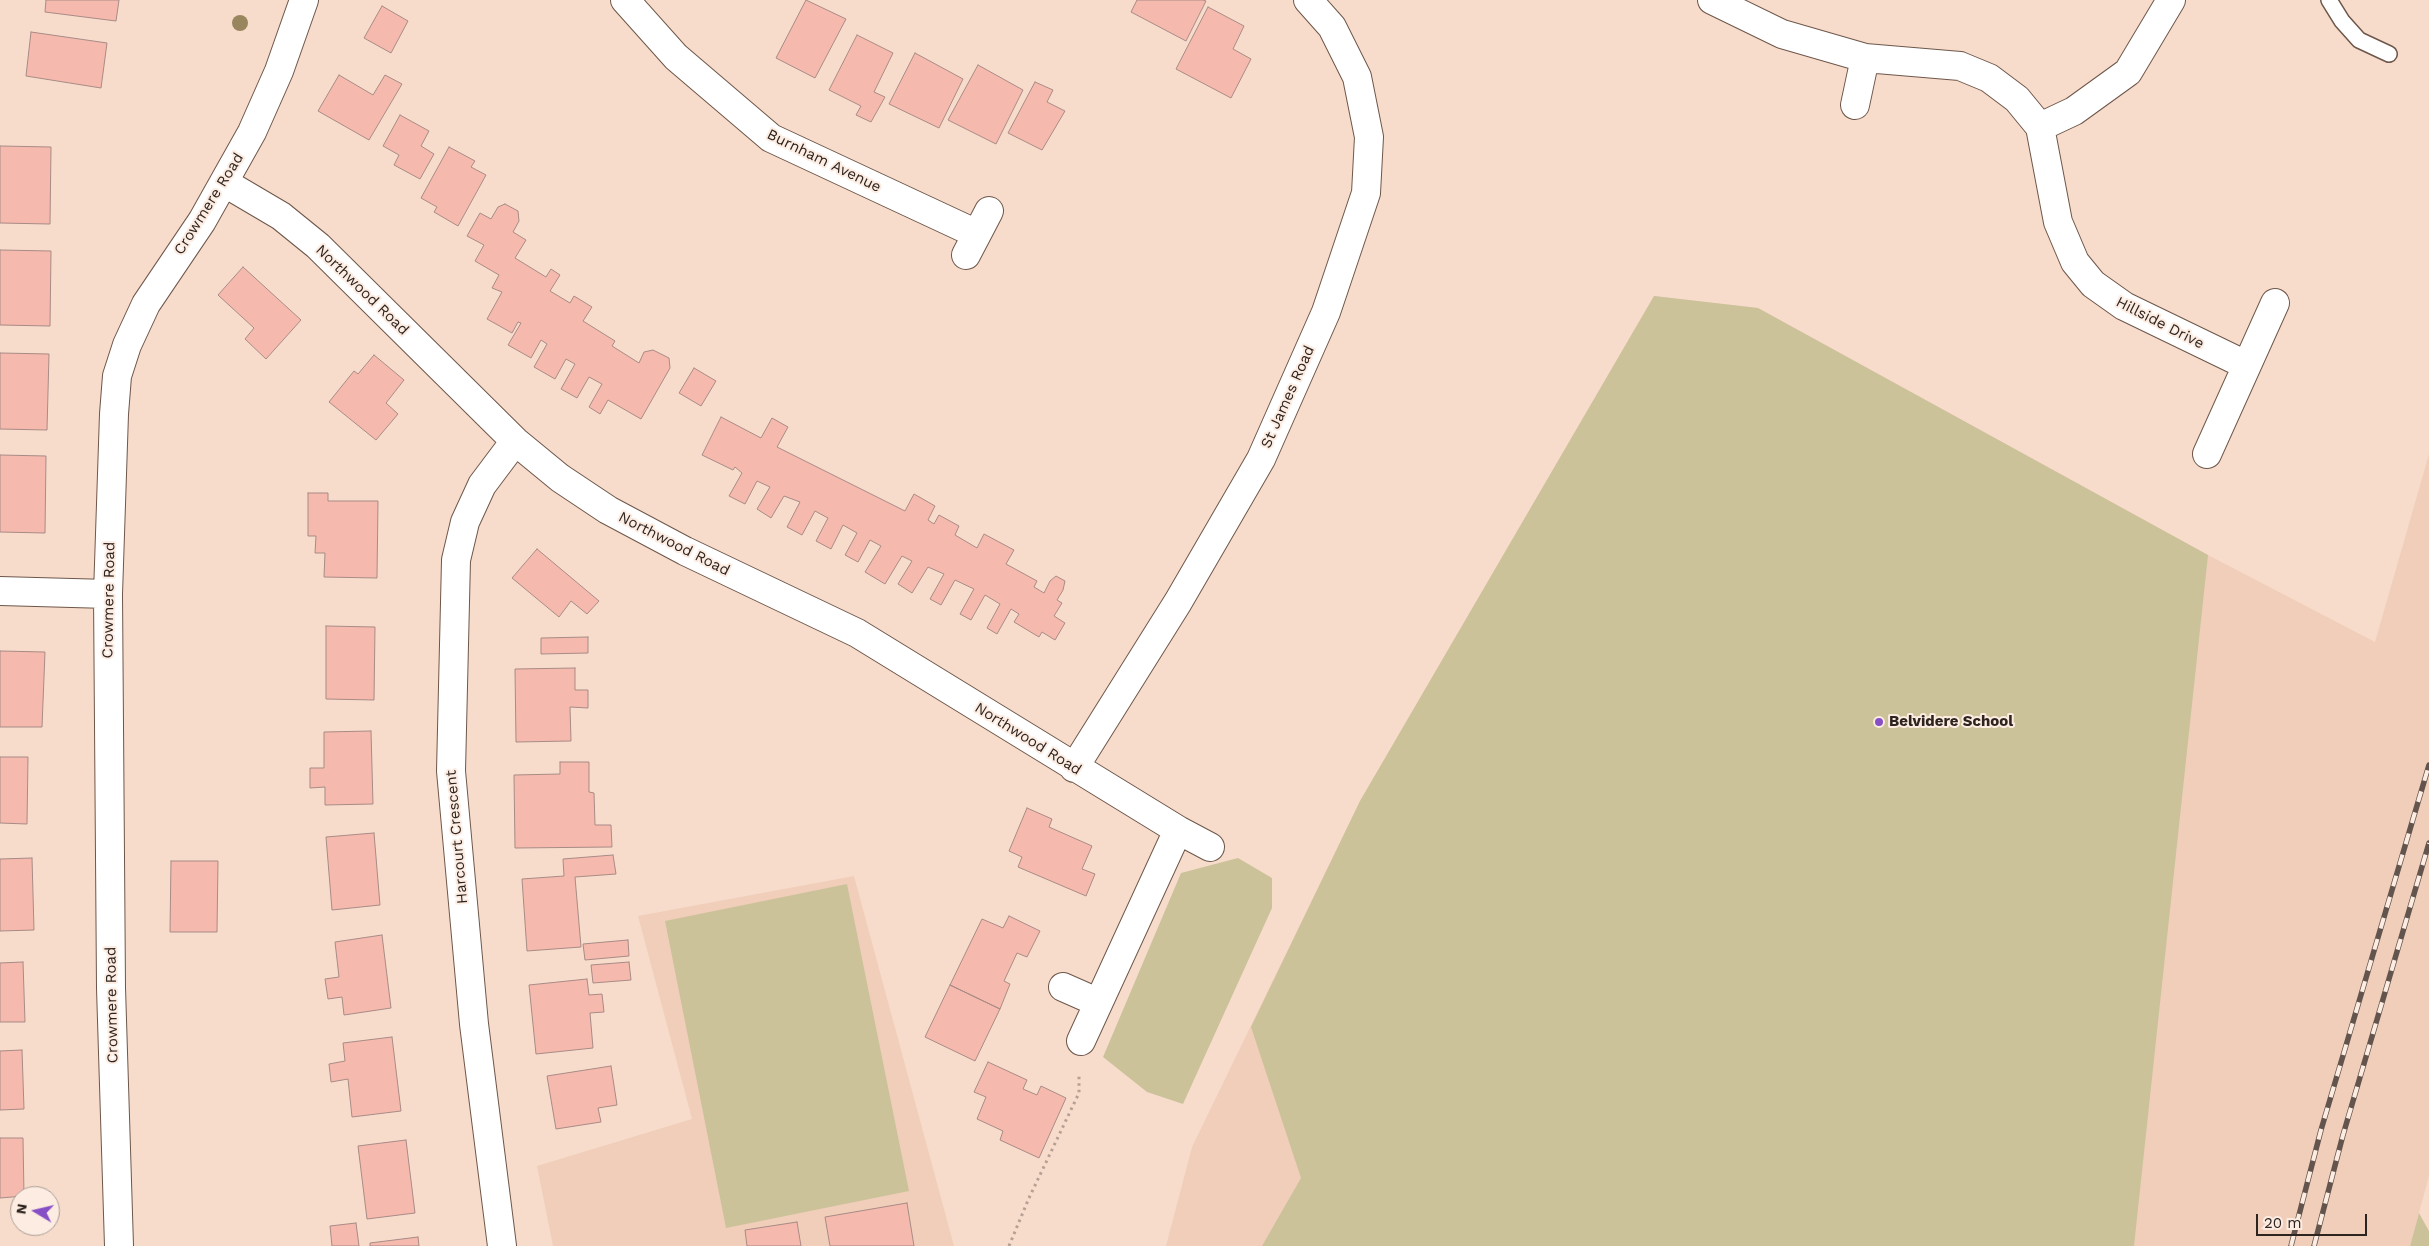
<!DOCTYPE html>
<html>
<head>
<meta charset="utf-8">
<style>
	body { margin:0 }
	#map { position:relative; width:2429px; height:1246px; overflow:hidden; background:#f7dccc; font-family:"Work Sans",sans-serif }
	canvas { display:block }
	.north { position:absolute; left:10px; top:1186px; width:50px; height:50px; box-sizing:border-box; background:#fcece2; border:1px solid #aa9c94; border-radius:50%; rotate:279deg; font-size:14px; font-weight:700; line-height:20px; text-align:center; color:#2e241f }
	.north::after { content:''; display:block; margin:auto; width:18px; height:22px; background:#874fc6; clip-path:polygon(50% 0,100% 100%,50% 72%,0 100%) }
	.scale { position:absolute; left:2256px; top:1214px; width:111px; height:22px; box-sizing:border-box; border:2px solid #2e241f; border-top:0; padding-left:6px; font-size:15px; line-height:18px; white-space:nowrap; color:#2e241f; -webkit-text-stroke:4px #fcece2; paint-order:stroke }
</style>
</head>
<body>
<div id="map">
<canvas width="2429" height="1246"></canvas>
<div class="north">N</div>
<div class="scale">20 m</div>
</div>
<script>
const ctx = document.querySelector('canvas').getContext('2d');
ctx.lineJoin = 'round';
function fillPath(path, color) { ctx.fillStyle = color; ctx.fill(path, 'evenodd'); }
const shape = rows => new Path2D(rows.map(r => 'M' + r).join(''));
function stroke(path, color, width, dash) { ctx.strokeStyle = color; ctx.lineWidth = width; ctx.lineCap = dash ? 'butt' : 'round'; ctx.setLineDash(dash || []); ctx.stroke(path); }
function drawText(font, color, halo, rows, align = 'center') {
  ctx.font = font + ' "Work Sans",sans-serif'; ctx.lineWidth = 4; ctx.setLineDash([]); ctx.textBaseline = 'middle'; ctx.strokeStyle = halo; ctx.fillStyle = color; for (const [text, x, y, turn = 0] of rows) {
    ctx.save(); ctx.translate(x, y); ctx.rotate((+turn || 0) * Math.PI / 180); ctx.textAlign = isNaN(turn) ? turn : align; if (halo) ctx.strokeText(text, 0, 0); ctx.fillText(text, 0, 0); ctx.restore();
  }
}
fillPath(shape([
	[1654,296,1758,308,2208,555,2375,642,2429,454,2429,1176,2410,1246,1166,1246,1192,1147,1360,801],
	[854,876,954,1246,553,1246,537,1166,692,1119,638,916]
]), '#f0ceba');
fillPath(shape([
	[1654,296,1758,308,2208,555,2134,1246,1262,1246,1301,1178,1251,1027,1360,801],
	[1238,858,1272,878,1272,908,1183,1104,1147,1092,1103,1057,1181,873],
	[847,884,909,1191,726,1228,665,921],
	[2419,1213,2429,1231,2429,1246,2410,1246]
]), '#ccc29a');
const building = shape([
	[46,0,119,0,116,21,45,12,46,0],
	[806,0,846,19,815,78,776,58,806,0],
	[1137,0,1203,0,1206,1,1186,41,1131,12,1137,0],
	[382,6,408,21,391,53,364,38,382,6],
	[1208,7,1244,26,1233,49,1251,59,1231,98,1176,69,1208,7],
	[31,32,107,43,101,88,26,76,31,32],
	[857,35,893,53,874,92,885,97,871,122,856,115,861,106,829,90,857,35],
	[915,53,963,79,939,128,889,104,915,53],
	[978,65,1023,90,996,144,948,120,978,65],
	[339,75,373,95,385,75,402,84,369,140,318,111,339,75],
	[1035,82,1053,90,1047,102,1065,111,1042,150,1008,133,1035,82],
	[400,115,429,131,421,146,434,154,420,179,394,165,399,155,383,146,400,115],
	[0,146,51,147,50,224,0,223,0,146],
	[449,147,475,161,471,167,486,175,458,226,434,212,437,207,421,198,449,147],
	[505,204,518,211,519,221,513,232,526,240,515,258,546,277,551,269,560,275,550,291,570,303,574,296,592,307,583,321,615,341,612,346,639,363,644,352,653,350,669,358,670,368,641,419,608,400,600,414,589,407,602,384,589,377,577,398,561,389,575,364,566,359,555,379,534,367,547,344,541,340,531,358,508,345,521,323,518,322,512,333,487,319,502,292,492,288,499,275,475,261,484,245,467,236,480,213,491,219,498,207,505,204],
	[0,250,51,251,50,326,0,325,0,250],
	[243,267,301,320,266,359,245,339,254,328,218,295,243,267],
	[0,353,49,354,47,430,0,429,0,353],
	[374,355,404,380,386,403,398,414,376,440,329,402,354,371,358,374,374,355],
	[694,368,716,381,701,406,679,393,694,368],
	[721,417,761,438,772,418,788,427,777,447,905,511,914,494,935,506,928,520,934,524,939,515,959,526,955,535,977,548,984,534,1014,550,1006,564,1037,581,1034,587,1044,593,1050,581,1056,576,1065,581,1063,590,1057,600,1062,603,1054,616,1065,623,1055,640,1042,632,1039,637,1014,622,1019,614,1011,609,997,634,987,628,1000,604,985,595,971,620,960,614,974,589,955,580,941,605,930,599,944,574,928,567,912,593,898,584,912,561,902,556,885,584,865,572,881,546,870,540,858,562,845,555,857,533,843,525,831,549,816,541,828,518,815,511,802,535,787,527,800,502,784,496,771,518,757,509,770,487,757,481,745,504,729,496,742,473,735,467,733,470,702,455,721,417],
	[0,455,46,456,45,533,0,532,0,455],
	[308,493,328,493,328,501,378,501,377,578,324,577,325,553,315,553,316,536,308,536,308,493],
	[537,549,599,601,587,614,571,601,559,617,512,578,537,549],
	[326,626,375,627,374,700,326,699,326,626],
	[588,637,588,653,541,654,541,638,588,637],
	[0,651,45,652,42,727,0,727,0,651],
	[575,668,575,690,588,690,588,708,570,707,571,741,516,742,515,669,575,668],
	[371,731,373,804,325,805,325,787,310,788,310,768,324,768,324,732,371,731],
	[0,757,28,757,27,824,0,823,0,757],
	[560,762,589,762,589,792,594,793,595,825,611,825,612,847,515,848,514,775,560,774,560,762],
	[1027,808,1052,819,1049,827,1092,846,1082,869,1095,874,1086,896,1018,867,1022,857,1009,851,1027,808],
	[374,833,380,905,332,910,326,837,374,833],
	[613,855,616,874,575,877,581,947,527,951,522,879,564,876,563,859,613,855],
	[32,858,34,930,0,931,0,859,32,858],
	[171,861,218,861,217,932,170,932,171,861],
	[1009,916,1040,931,1027,957,1017,953,1004,981,1010,984,1000,1009,950,985,982,919,1003,928,1009,916],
	[382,935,391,1008,344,1015,342,997,328,999,325,979,339,977,335,942,382,935],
	[628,940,629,956,585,960,583,944,628,940],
	[23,962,25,1022,0,1022,0,963,23,962],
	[629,962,631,980,593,983,591,965,629,962],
	[587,979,589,995,602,994,604,1012,590,1013,593,1048,536,1054,529,985,587,979],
	[950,985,1000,1009,975,1061,925,1037,950,985],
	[392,1037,401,1111,352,1117,348,1079,331,1082,329,1064,345,1061,343,1043,392,1037],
	[22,1050,24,1109,0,1110,0,1051,22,1050],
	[988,1062,1027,1080,1023,1089,1037,1095,1041,1086,1066,1098,1039,1158,1000,1140,1003,1131,977,1119,986,1097,974,1092,988,1062],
	[611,1066,617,1105,598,1108,601,1122,556,1129,547,1076,611,1066],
	[0,1138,23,1138,24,1196,0,1198,0,1138],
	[406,1140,415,1213,367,1219,358,1146,406,1140],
	[907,1203,914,1246,830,1246,825,1217,907,1203],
	[797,1222,801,1246,747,1246,745,1230,797,1222],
	[356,1223,359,1246,332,1246,330,1226,356,1223],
	[418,1237,419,1246,370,1246,370,1243,418,1237]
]);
fillPath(building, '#f6b9ae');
stroke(building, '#a88b85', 1);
const service = shape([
	[2329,0,2342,21,2359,40,2389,54]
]);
const minor = shape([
	[625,0,676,57,771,138,977,234,966,255],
	[1712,0,1782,34,1865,58,1960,66,1989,78,2017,99,2040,127,2058,222,2075,262,2093,284,2124,306,2246,365],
	[1855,105,1865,58],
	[2040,127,2074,111,2128,72,2171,0],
	[225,183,281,216,318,246,515,441,560,478,608,510,685,551,857,633,1178,830,1081,1041],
	[977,234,989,211],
	[2207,454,2275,303],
	[0,591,108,594],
	[1074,768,1178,602,1261,459,1326,312,1366,193,1369,137,1357,77,1332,27,1308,0],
	[1178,830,1210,847],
	[1063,987,1097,1002],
	[119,1246,111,988,108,594,114,414,117,376,127,345,146,304,202,221,252,132,279,71,304,0],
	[502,1246,474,1024,451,771,456,560,465,522,482,485,515,441]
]);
stroke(service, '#6e574a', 18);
stroke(minor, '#6e574a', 30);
stroke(shape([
	[1009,1246,1029,1198,1079,1093,1079,1074]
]), '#b5a093', 3, [2.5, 4]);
stroke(service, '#fff', 15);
stroke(minor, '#fff', 28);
const rail = shape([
	[2291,1246,2321,1130,2429,765],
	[2314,1246,2343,1135,2429,843]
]);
stroke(rail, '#63554d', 5.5);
stroke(rail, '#fcece2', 4, [11]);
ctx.fillStyle = '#99865f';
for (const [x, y] of [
	[240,23]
]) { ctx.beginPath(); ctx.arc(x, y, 8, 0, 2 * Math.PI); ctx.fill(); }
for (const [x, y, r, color] of [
	[1879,722,5,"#874fc6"]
]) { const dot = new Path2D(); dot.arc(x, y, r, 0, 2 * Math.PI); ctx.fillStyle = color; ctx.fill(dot); stroke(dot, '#fcece2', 2); }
drawText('15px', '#2e241f', '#fcece2', [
	["Burnham Avenue",824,161,26],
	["Crowmere Road",209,204,-58],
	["Northwood Road",362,290,44],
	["Hillside Drive",2160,323,27],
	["St James Road",1288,397,-66],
	["Northwood Road",674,544,27],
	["Crowmere Road",109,600,-89],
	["Northwood Road",1028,739,32],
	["Harcourt Crescent",457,837,-95],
	["Crowmere Road",112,1005,-91]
]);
drawText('bold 15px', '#2e241f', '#fcece2', [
	["Belvidere School",1889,722]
], 'left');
</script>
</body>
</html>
